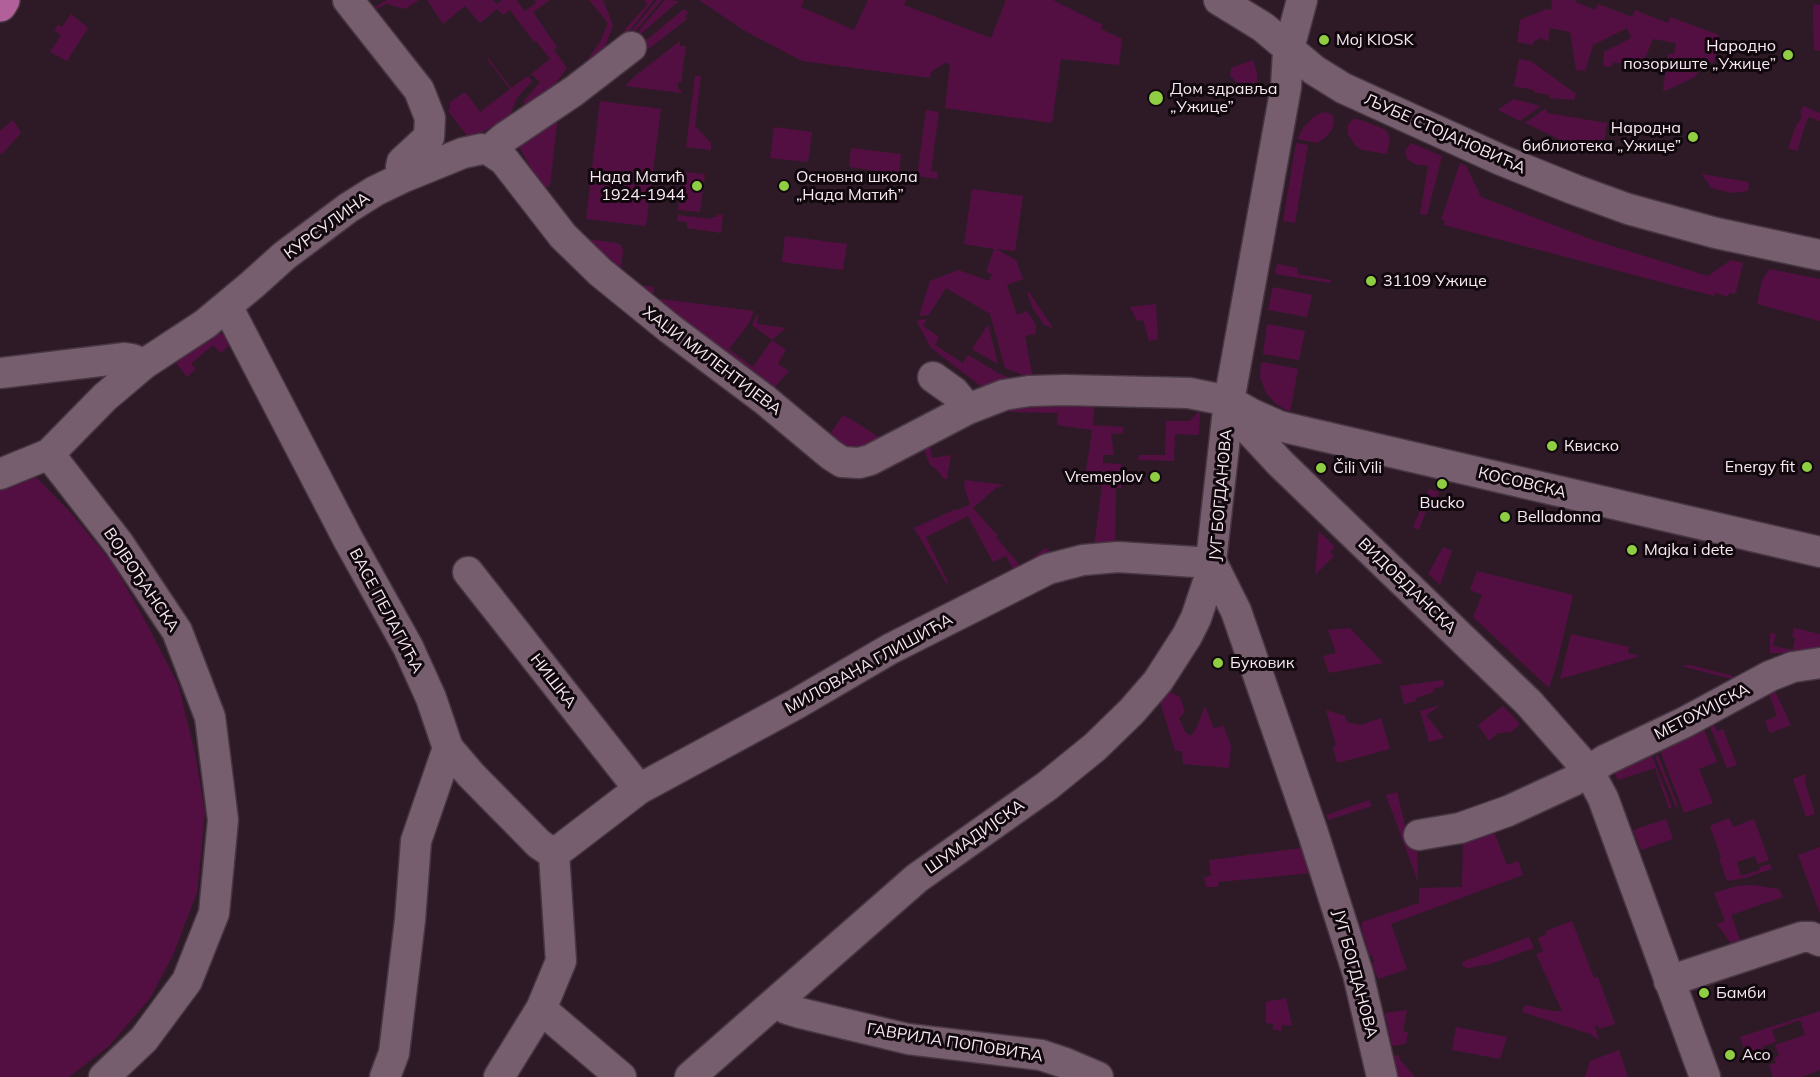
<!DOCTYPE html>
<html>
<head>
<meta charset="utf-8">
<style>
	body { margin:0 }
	canvas { display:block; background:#2e1a27 }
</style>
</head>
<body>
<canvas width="1820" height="1077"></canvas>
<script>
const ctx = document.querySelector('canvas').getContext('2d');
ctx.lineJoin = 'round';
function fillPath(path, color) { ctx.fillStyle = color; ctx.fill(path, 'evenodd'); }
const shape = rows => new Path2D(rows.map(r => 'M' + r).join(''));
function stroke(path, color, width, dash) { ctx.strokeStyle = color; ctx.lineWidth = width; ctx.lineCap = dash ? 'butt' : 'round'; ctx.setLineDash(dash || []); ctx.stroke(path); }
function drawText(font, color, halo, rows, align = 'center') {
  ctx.font = font + ' Mulish,sans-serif'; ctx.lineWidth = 6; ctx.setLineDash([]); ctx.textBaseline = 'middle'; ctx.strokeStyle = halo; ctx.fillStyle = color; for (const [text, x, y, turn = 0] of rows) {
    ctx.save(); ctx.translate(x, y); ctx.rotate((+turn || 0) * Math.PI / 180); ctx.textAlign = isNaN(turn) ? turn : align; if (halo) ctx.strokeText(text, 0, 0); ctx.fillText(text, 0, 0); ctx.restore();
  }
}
fillPath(shape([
	[387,0,419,0,405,9,386,4,373,11,373,8],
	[427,0,492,0,497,4,502,0,516,0,525,11,536,3,534,0,550,0,533,12,557,47,554,50,567,68,547,94,518,120,525,104,523,102,540,82,531,74,550,59,536,41,534,42,510,10,503,15,497,9,480,23,465,6,443,24],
	[589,0,603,0,613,25,605,47,600,54,583,66,600,42,608,23],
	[644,0,654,0,619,44,626,28,647,5],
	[657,0,662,0,632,35,626,38],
	[665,0,679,1,637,37,637,34,641,28],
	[699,0,804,0,801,7,854,30,868,0,906,0,904,5,991,38,1006,0,1053,0,1103,25,1101,29,1122,39,1119,65,1061,59,1052,123,945,108,950,64,945,63,931,72,930,78,802,61,745,31],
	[1552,0,1576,0,1576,2,1595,10,1598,4,1632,17,1635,10,1668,23,1670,17,1719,35,1714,63,1704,61,1695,77,1665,91,1663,90,1668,54,1674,54,1676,43,1653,39,1640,70,1637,70,1637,66,1613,62,1612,67,1603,66,1604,52,1631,38,1627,28,1593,45,1585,71,1576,70,1570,32,1550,28,1548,42,1541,38,1534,41,1533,45,1517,42,1520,20,1546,9,1551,10],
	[1814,4,1820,5,1820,51,1814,50,1813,13],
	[684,9,688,13,685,16,687,19,632,62,632,52],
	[71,14,88,28,67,61,50,52,61,35,54,30,58,25,62,27],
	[680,41,680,46,686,46,681,82,678,82,678,89,681,90,681,93,625,86,635,76],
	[488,58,511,88,528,76,532,81,517,98,509,117,505,121,469,138,448,111,450,109,450,102,465,92,480,112,510,89,487,59],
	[1519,59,1531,61,1576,94,1574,100,1549,98,1549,95,1534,92,1534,90,1514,86],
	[1253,60,1257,73,1256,94,1239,91,1238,83,1230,76,1231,68],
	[695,76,701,76,695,126,711,143,711,150,686,147],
	[1513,99,1541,106,1520,121,1498,110],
	[600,101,661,109,646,226,586,219],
	[1803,106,1820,113,1820,121,1808,117,1797,151,1788,148,1797,123,1799,123,1802,115,1800,114],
	[1546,108,1547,113,1607,123,1602,154,1582,150,1525,123],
	[926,110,939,112,931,171,938,172,937,179,917,176],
	[1326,112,1332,115,1334,120,1332,130,1325,138,1317,143,1297,139,1303,128,1312,118,1321,113],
	[558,116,550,185,545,189,587,239,616,243,621,245,623,252,620,273,610,268,526,171,531,168,517,143],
	[1353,119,1358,119,1386,130,1390,139,1387,154,1362,150,1356,146,1348,134,1348,125],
	[13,120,21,133,2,154,0,153,0,131],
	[774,127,812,132,808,162,770,158],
	[1296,143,1308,145,1295,223,1283,221],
	[1411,143,1442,156,1427,215,1420,214,1428,166,1414,164,1407,159,1405,151],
	[851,148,901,154,899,174,849,167],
	[1460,163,1466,166,1481,197,1590,239,1708,276,1731,260,1743,263,1736,292,1734,294,1729,293,1728,297,1715,293,1714,296,1444,225,1445,220,1441,220],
	[683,172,705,174,700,212,678,210],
	[1702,174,1749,182,1748,191,1732,193,1711,188],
	[972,189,1023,196,1015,251,996,249,1016,260,1023,279,1007,285,1017,315,1027,311,1036,325,1035,334,1025,336,1033,379,1005,368,990,314,946,288,929,315,919,316,930,281,958,270,989,281,992,274,986,272,994,249,964,244],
	[717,214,723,215,721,233,687,228,687,222,677,221,678,215,711,219,712,217,717,217],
	[785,236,847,244,843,270,782,262],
	[1277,264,1298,268,1297,274,1331,280,1330,283,1275,274],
	[1769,269,1820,279,1820,321,1757,304,1762,280],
	[637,285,654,287,653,298,754,311,749,323,729,349,753,367,772,340,752,325,758,312,757,324,786,328,772,340,786,350,778,364,789,371,769,393],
	[1273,287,1312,295,1307,317,1268,310],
	[1027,292,1029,292,1053,328,1044,325,1032,307],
	[1156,304,1158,340,1149,341,1143,320,1137,321,1130,307],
	[927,319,923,326,939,337,935,345,963,363,968,355,1000,374,1018,381,986,390,931,348,917,322,918,320],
	[988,324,998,364,972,349],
	[1267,324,1305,331,1299,360,1263,354],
	[215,334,227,334,235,340,221,353,213,345,191,364,196,369,187,377,173,359],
	[1263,362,1298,369,1290,412,1276,404,1266,393,1260,377,1261,363],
	[1095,398,1093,425,1123,427,1123,433,1111,434,1114,455,1103,455,1103,463,1121,464,1121,488,1116,488,1115,549,1094,547,1102,486,1084,484,1092,430,1057,425,1058,413,1012,412,1004,410,1009,403],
	[1200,411,1199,435,1175,434,1174,461,1138,460,1139,455,1165,455,1166,421,1189,421],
	[843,415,857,423,886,442,853,452,828,437],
	[929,439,932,458,951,455,947,479,944,479,937,470,930,465,922,444],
	[32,473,71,513,113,564,143,617,178,684,195,753,205,813,197,892,173,955,150,998,109,1046,69,1077,0,1077,0,487],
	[965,480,1004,485,996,488,973,508,998,536,996,537,1021,567,1044,549,1049,549,1047,561,1016,574,1006,556,993,562,968,516,926,537,948,582,947,584,914,528,956,509,957,510,970,505,964,486],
	[1429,489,1439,492,1434,504,1429,503,1419,530,1413,527],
	[1319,531,1335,547,1330,552,1334,556,1315,575],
	[1443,547,1452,551,1440,585,1428,574],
	[1477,571,1573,595,1557,663,1549,688,1473,617,1482,595,1470,590],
	[1350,628,1383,663,1329,673,1323,656,1336,653,1328,630],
	[1794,628,1820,634,1820,653,1770,653,1770,633,1776,634,1773,646,1793,650,1795,638,1792,636],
	[1571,634,1629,647,1628,653,1640,656,1560,679],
	[1690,665,1749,680,1744,682,1681,666],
	[1443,680,1444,686,1433,689,1434,692,1416,698,1416,701,1404,704,1400,686],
	[1772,685,1791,725,1770,733,1765,721,1777,716,1768,691],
	[1164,689,1180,697,1185,712,1179,718,1185,732,1191,736,1197,727,1205,706,1214,729,1223,725,1231,746,1229,768,1183,764,1182,751,1175,751,1159,698],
	[1440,705,1426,715,1444,738,1429,742,1420,711],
	[1503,706,1520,724,1511,732,1498,733,1489,741,1478,725],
	[1326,710,1345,716,1347,722,1360,725,1381,718,1390,749,1337,763,1333,747,1336,745],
	[1701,722,1717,762,1699,769,1713,803,1684,813,1661,753,1661,748],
	[1714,725,1717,731,1723,729,1737,765,1727,768,1710,727],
	[1648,753,1653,758,1672,808,1669,809,1655,768,1618,780,1614,771],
	[1658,755,1678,806,1676,807,1655,756],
	[1806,774,1805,783,1815,814,1806,817,1793,779],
	[1397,792,1409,842,1417,847,1418,882,1386,795],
	[1369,800,1372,806,1328,820,1326,815],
	[1729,818,1733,827,1754,819,1769,860,1758,864,1755,856,1737,862,1741,876,1760,870,1759,867,1770,864,1772,869,1745,878,1727,881,1719,858,1721,857,1710,826],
	[1666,819,1673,839,1641,850,1633,830],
	[1491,825,1507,865,1518,861,1523,875,1391,924,1407,969,1379,979,1374,970,1372,963,1374,961,1372,955,1370,956,1362,930,1362,922,1419,903,1419,888,1462,887,1463,835],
	[1820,847,1820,913,1798,855],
	[1302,848,1311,873,1219,882,1218,887,1206,887,1204,877,1211,876,1209,860],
	[1752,885,1779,889,1783,897,1731,915,1742,945,1734,948,1717,924,1725,921,1714,893,1737,886],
	[1572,921,1594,978,1598,977,1615,1024,1599,1029,1598,1025,1595,1026,1599,1040,1590,1034,1522,1012,1525,1005,1552,1011,1562,1011,1536,954,1543,952,1538,938,1547,934,1546,931],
	[1529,937,1534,948,1490,964,1468,968,1464,967,1462,962],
	[1286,998,1292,1026,1282,1025,1281,1031,1273,1029,1273,1024,1266,1023,1266,1002],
	[1407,1010,1403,1031,1408,1032,1406,1044,1392,1046,1385,1013],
	[1820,1011,1820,1070,1802,1077,1773,1077,1769,1065,1776,1063,1774,1058,1779,1056,1775,1045,1805,1035,1800,1020,1772,1030,1776,1042,1762,1047,1765,1055,1748,1061,1740,1037],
	[1456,1027,1507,1037,1500,1059,1452,1050],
	[1619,1050,1628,1077,1585,1077,1590,1061],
	[1399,1055,1400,1060,1415,1077,1398,1077,1394,1056]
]), '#530f42');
const minor = shape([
	[348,0,419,90,430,118,429,137,402,162,401,167,404,177],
	[1219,0,1263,27,1314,70,1343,88,1501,160,1573,189,1628,209,1716,233,1820,255],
	[493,152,497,144,504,138,574,91,631,47],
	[227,306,349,541,408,647,431,698,448,748,416,841,410,920,394,1053,385,1077],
	[0,373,125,358,132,359,144,364],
	[933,377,954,392,968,409],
	[1234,408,1242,422,1280,463,1529,703,1588,770,1603,798,1705,1077],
	[49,454,119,544,177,631,210,717,223,820,214,913,187,981,144,1039,104,1077],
	[0,474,49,454,105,397,144,364,205,324,253,284,284,256,348,208,375,191,404,177,463,153,482,149,489,150,504,160,563,236,600,272,669,328,765,400,831,455,842,462,859,463,870,460,968,409,1004,395,1029,391,1065,390,1189,393,1229,401,1252,414,1279,426,1820,552],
	[1212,563,1236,611,1313,833,1358,974,1382,1077],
	[468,572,639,789],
	[448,748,471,775,539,844,554,854,561,961,541,1009,499,1077],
	[1419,835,1460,828,1508,811,1573,781,1605,760,1685,722,1770,676,1793,667,1820,663],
	[554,854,639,789,796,704,890,649,1048,569,1083,560,1118,557,1212,563],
	[1669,981,1802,937,1811,937,1820,941],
	[781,998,787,1009,800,1013,908,1039,1041,1055,1065,1063,1098,1077],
	[541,1009,621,1077],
	[690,1077,917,878,1047,786,1095,747,1132,711,1158,681,1187,636,1196,618,1209,579,1229,401,1286,87,1288,52,1302,0]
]);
const major = shape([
	[0,5,3,0]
]);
stroke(minor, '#473742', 33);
stroke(major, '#473742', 36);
stroke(minor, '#775e6e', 30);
stroke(major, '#b26099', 33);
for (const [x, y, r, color] of [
	[1324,40,6,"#8fcd42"],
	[1788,55,6,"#8fcd42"],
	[1156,98,8,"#8fcd42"],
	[1693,137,6,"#8fcd42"],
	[697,186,6,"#8fcd42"],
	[784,186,6,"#8fcd42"],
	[1371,281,6,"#8fcd42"],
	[1552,446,6,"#8fcd42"],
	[1807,467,6,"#8fcd42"],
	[1321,468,6,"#8fcd42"],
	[1155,477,6,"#8fcd42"],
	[1442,484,6,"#8fcd42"],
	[1505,517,6,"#8fcd42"],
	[1632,550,6,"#8fcd42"],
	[1218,663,6,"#8fcd42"],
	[1704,993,6,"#8fcd42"],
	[1730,1055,6,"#8fcd42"]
]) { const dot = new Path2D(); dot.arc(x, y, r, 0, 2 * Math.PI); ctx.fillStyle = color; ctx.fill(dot); stroke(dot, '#11080d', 2); }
drawText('16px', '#f8e9f2', '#11080d', [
	["Moj KIOSK",1336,40],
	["Народно",1776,46,"right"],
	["позориште „Ужице”",1776,64,"right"],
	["Дом здравља",1170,89],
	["„Ужице”",1170,107],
	["Народна",1681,128,"right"],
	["библиотека „Ужице”",1681,146,"right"],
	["Нада Матић",685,177,"right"],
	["1924-1944",685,195,"right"],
	["Основна школа",796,177],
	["„Нада Матић”",796,195],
	["31109 Ужице",1383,281],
	["Квиско",1564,446],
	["Energy fit",1795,467,"right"],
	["Čili Vili",1333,468],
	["Vremeplov",1143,477,"right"],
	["Bucko",1442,503,"center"],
	["Belladonna",1517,517],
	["Majka i dete",1644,550],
	["Буковик",1230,663],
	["Бамби",1716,993],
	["Aco",1742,1055]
], 'left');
drawText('16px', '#f8e9f2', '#11080d', [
	["ЉУБЕ СТОЈАНОВИЋА",1445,134,24],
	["КУРСУЛИНА",327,226,-36],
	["ХАЏИ МИЛЕНТИЈЕВА",712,361,37],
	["КОСОВСКА",1522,483,13],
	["ЈУГ БОГДАНОВА",1221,495,-85],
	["ВОЈВОЂАНСКА",141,580,56],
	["ВИДОВДАНСКА",1407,586,44],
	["ВАСЕ ПЕЛАГИЋА",386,611,62],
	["МИЛОВАНА ГЛИШИЋА",869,664,-29],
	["НИШКА",553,681,52],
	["МЕТОХИЈСКА",1702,712,-27],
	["ШУМАДИЈСКА",975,837,-35],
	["ЈУГ БОГДАНОВА",1355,974,75],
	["ГАВРИЛА ПОПОВИЋА",955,1043,9]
]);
</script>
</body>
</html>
